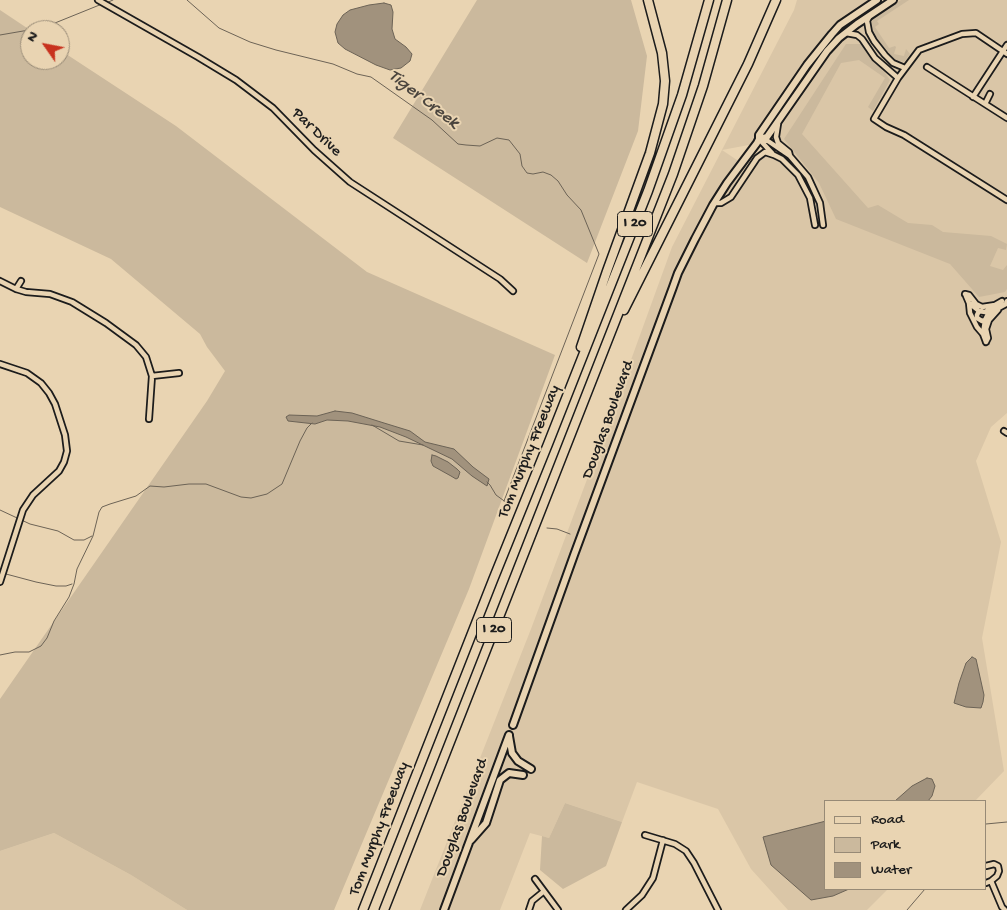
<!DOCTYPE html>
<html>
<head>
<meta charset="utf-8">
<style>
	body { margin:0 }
	#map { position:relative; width:1007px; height:910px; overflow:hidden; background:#e9d4b2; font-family:"Gochi Hand",sans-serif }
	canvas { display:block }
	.legend { position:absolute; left:824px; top:800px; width:162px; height:90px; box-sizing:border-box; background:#e9d4b2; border:1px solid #978a76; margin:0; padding:6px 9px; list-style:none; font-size:15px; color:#1c1c1c }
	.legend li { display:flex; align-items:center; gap:10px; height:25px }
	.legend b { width:25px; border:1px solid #978a76 }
	.north { position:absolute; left:20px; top:20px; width:50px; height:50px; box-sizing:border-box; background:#e9d4b2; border:1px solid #978a76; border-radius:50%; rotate:303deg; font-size:14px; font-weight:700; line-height:20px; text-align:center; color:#1c1c1c }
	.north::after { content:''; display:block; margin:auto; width:18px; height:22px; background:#c8321e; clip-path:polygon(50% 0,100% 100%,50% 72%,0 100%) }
</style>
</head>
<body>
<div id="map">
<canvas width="1007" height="910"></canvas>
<ul class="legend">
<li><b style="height:6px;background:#e9d4b2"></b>Road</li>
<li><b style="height:14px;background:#cbb99d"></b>Park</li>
<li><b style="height:14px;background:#a1927d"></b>Water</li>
</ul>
<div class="north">N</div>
</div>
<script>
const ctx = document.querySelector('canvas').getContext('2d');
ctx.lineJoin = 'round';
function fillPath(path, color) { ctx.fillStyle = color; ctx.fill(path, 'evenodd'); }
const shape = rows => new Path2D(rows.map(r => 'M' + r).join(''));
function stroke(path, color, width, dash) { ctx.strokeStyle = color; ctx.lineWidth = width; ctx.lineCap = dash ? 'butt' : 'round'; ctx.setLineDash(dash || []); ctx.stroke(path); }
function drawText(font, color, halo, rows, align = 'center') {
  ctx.font = font + ' "Gochi Hand",sans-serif'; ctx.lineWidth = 4; ctx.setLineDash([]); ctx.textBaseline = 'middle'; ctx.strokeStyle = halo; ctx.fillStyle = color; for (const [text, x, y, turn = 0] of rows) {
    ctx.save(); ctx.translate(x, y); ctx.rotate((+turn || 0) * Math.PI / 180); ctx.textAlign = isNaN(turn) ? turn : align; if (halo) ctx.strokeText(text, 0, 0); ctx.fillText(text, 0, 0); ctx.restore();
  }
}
fillPath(shape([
	[797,0,1007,0,1007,413,991,427,976,461,1001,542,982,638,1004,771,975,801,826,801,826,889,888,889,867,910,788,910,751,869,718,809,637,782,622,822,565,803,549,838,530,833,500,910,420,910,531,629,607,426,672,247,794,10],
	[770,141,749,168,722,150],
	[54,833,131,875,187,910,0,910,0,851]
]), '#dac6a7');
fillPath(shape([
	[477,0,631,0,647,56,638,131,587,263,393,138],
	[901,0,909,0,877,21,879,24,875,27,889,48,895,46,896,47,894,54,904,56,906,49,910,54,904,62,894,60,871,30,870,21,873,17],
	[0,10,30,30,30,60,60,60,60,50,176,126,367,272,555,355,469,589,334,910,187,910,131,875,54,833,0,851,0,699,207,401,225,371,207,347,200,334,111,259,0,207],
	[846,44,865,44,890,80,873,111,868,107,885,78,859,60,841,63,802,134,868,208,878,205,908,223,932,225,943,232,991,236,1007,244,1006,250,998,248,990,266,1003,270,1007,265,1007,289,1005,292,979,297,950,264,836,219,819,183,784,139],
	[565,803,622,822,606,866,563,889,540,870,542,836,549,838]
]), '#cbb99d');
const water = shape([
	[384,3,391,5,393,12,392,29,395,39,406,47,412,54,410,61,401,68,390,70,376,65,345,49,338,43,335,32,337,24,343,15,350,10,369,5,384,3],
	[335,411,352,413,384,423,410,431,425,442,454,449,473,467,489,479,487,486,472,476,452,459,406,437,380,427,348,421,327,420,315,424,288,421,286,417,289,415,317,416,335,411],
	[432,455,436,456,448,462,457,469,460,472,458,478,456,479,451,476,433,466,431,461,432,455],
	[972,657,976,659,984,695,983,702,981,708,966,707,954,703,959,683,966,663,972,657],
	[927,778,932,779,935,786,932,796,928,801,895,801,912,786,927,778],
	[826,821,826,889,849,889,833,896,811,900,771,865,763,837,826,821]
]);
fillPath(water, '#a1927d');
stroke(water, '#6c6356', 1);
stroke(shape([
	[187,0,219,28,250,42,276,50,333,64,357,74,371,77,432,120,458,144,466,145,480,146,497,138,509,140,520,154,522,166,527,173,533,174,543,172,551,175,558,181,567,195,581,210,599,254,504,501],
	[106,3,113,0],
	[30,30,50,25,102,4],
	[0,35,29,30],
	[372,425,399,441,423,445],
	[487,482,490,485,496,495,507,503],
	[0,510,30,524,58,531,74,540,84,540,92,536],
	[547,528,557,529,570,534],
	[6,574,36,582,56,586,66,586,72,584],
	[0,655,15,652,29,652,41,646,47,638,54,621,69,597,74,584,77,569,93,536,99,512,102,507,110,504,136,496,150,486,164,487,189,484,206,484,241,497,251,498,267,494,282,484,300,441,307,428,312,423],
	[986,824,1007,822],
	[907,910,925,889]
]), '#6c6356', 1);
const minor = shape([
	[98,0,198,57,236,80,273,108,314,150,350,182,500,279,513,291],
	[869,17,867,21,869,32,874,41,885,55,893,63,905,68],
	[846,33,857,35,862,39,875,58,898,78],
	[1007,54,976,33,962,34,919,50,898,78,874,119,886,127,904,135,1007,200],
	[927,67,1007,118],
	[973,97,1007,45],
	[985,104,990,94],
	[778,124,776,137,778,143,789,152,790,156],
	[759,139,772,153],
	[760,139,768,141,790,156,808,177,820,203,823,225],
	[715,203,721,203,731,197,757,158,765,152,774,155,782,159,798,175,810,198,815,225],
	[0,281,16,289,26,292,50,294,72,302,106,323,136,345,146,357,152,376,149,419],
	[16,289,21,281],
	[965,294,969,295,976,304,982,307,995,305,1002,301],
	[966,296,969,303,979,311],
	[969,303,970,313,977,327,983,334,986,342],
	[979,311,985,312,994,307],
	[979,311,977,315,977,318,982,321,985,320],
	[983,334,985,320,987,316,993,311,1006,304,1007,301],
	[986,342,988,338,986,329,989,320,998,310],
	[0,364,27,373,41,383,49,393,55,404,65,435,67,451,64,462,59,471,33,495,23,510,0,582],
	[152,376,179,373],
	[1004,431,1007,433],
	[645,835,675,844,686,851,694,863,718,910],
	[986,866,994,864,998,866,999,871,997,876,991,881,986,883],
	[535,879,558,910],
	[991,881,1002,907,1005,910],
	[529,910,532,901,543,892],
	[626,910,642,895,653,878,663,840]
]);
const secondary = shape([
	[759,139,767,137,827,51,839,38,857,24,893,0],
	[513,725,574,555,673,287,678,273,695,239,713,205,727,183,757,143,759,139,759,135,807,65,832,34,840,25,877,0],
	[509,736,512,753,518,761,531,769],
	[471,840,486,823,500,780,509,773,523,775],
	[444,910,509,735]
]);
const motorway = shape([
	[624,310,748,64,776,0],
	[581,347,607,271,650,153,663,104,665,81,662,53,648,0],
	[363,910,493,580,548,444,648,191,682,95,709,0],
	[384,910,673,174,703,86,727,0]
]);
stroke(minor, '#1c1c1c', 8);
stroke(secondary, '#1c1c1c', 10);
stroke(motorway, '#1c1c1c', 11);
stroke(minor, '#e9d4b2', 4.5);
stroke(secondary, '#e9d4b2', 6);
stroke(motorway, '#e9d4b2', 8);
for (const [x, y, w] of [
	[635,224,35],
	[494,630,35]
]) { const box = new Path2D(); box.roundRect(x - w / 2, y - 12.5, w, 25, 4); ctx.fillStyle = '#e9d4b2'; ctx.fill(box); stroke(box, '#1c1c1c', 1); }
drawText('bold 15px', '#1c1c1c', null, [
	["I 20",635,224],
	["I 20",494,630]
]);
drawText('16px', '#1c1c1c', '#e9d4b2', [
	["Par Drive",316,133,44],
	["Douglas Boulevard",609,420,-70],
	["Tom Murphy Freeway",530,452,-68],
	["Douglas Boulevard",463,818,-70],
	["Tom Murphy Freeway",380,829,-69]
]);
drawText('italic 18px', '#4b453e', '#e9d4b2', [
	["Tiger Creek",423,100,38]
]);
</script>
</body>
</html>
